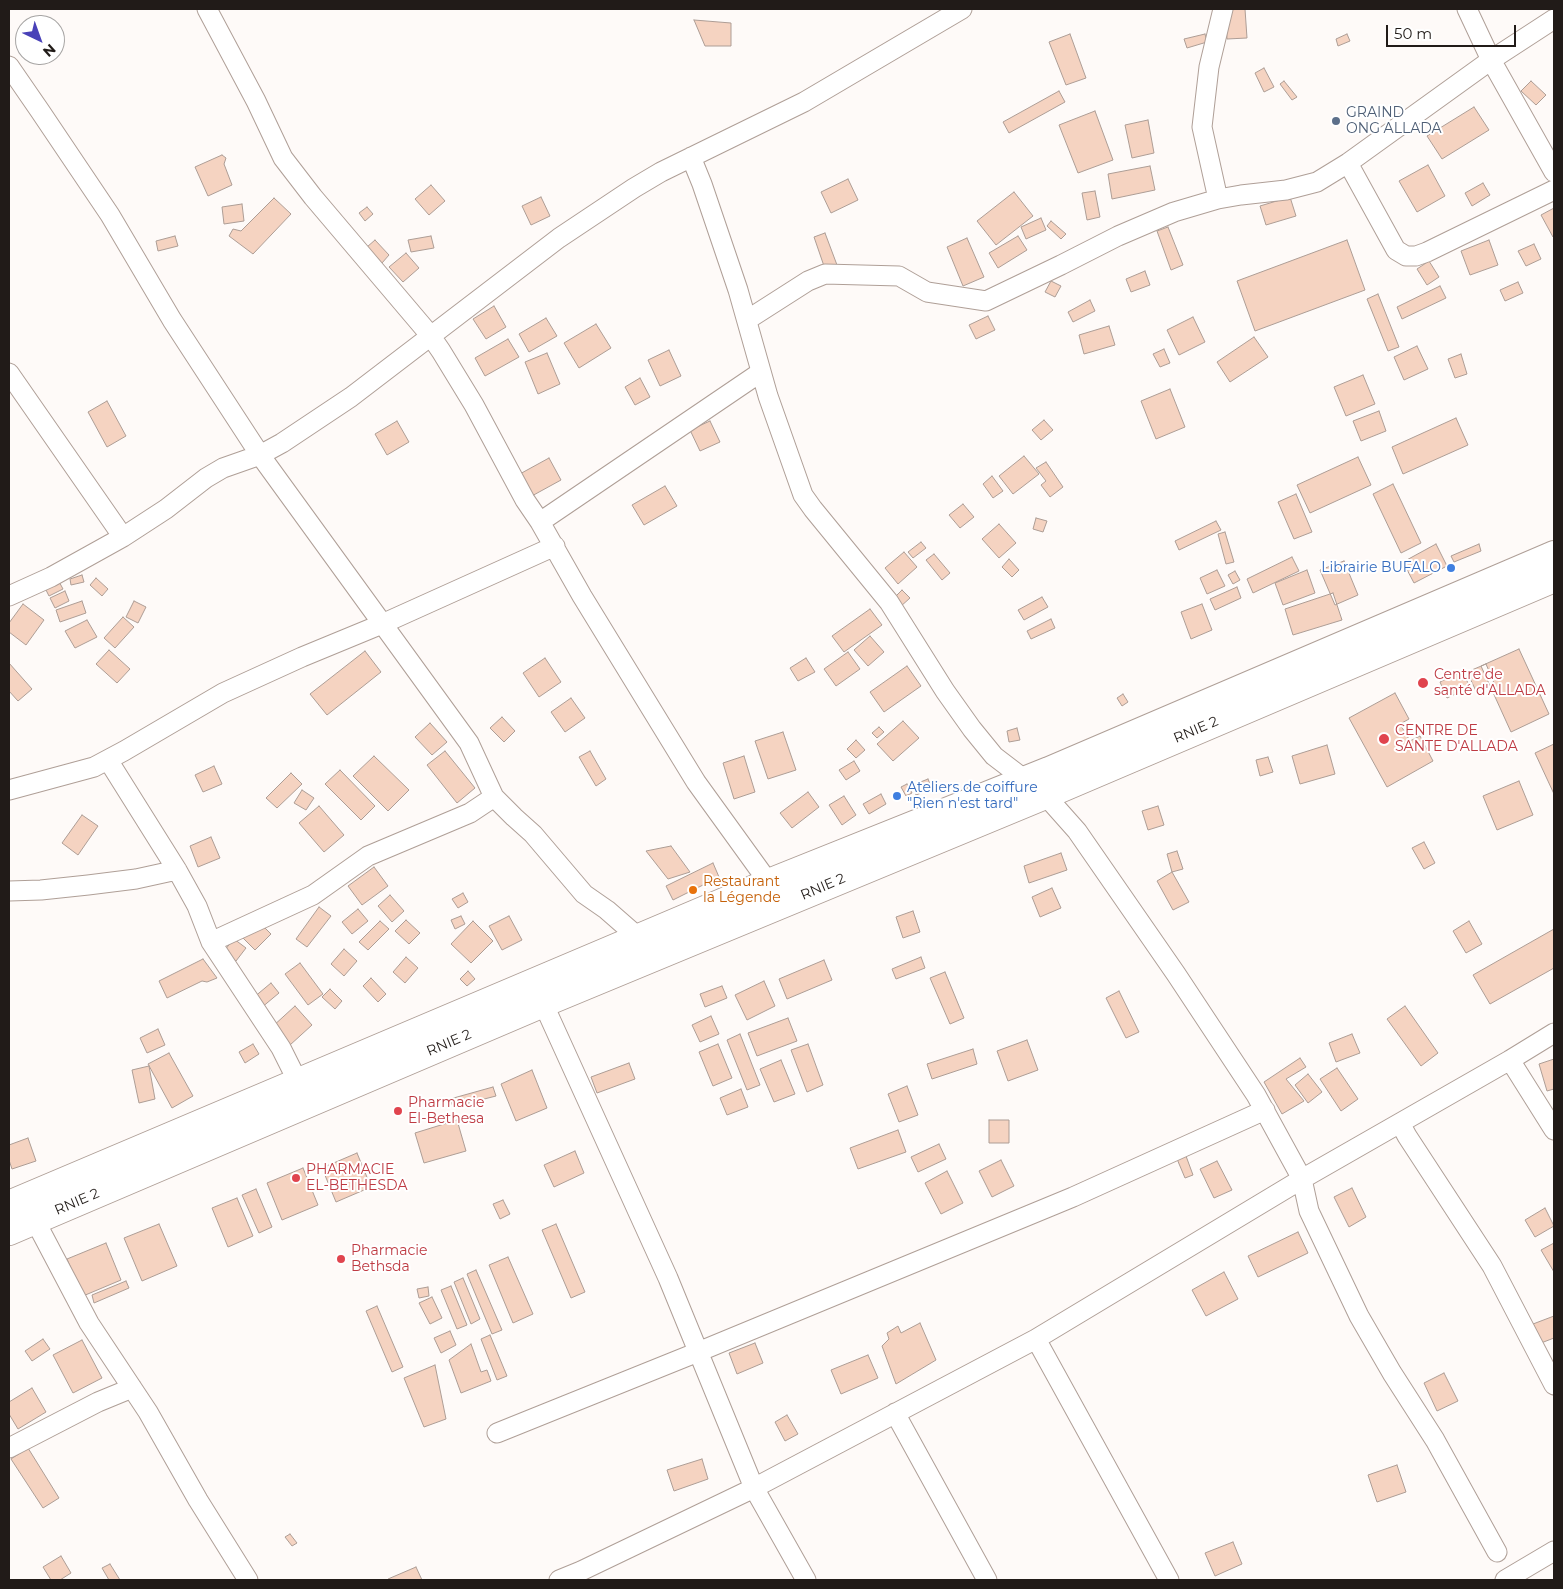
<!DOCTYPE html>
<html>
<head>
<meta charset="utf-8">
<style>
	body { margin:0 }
	#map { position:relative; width:1563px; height:1589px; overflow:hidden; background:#fefaf8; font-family:Montserrat,sans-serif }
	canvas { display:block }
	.frame { position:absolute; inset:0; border:10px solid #211b18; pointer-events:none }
	.north { position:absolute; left:15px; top:15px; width:50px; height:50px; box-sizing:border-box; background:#fff; border:1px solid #a6a4a3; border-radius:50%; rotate:138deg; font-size:14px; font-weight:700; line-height:20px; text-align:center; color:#211b18 }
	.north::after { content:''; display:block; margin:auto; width:18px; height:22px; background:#4941b8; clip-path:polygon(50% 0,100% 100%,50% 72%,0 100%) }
	.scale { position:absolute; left:1386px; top:25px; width:130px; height:22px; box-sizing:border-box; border:2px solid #211b18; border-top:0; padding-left:6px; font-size:15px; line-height:18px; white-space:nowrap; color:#211b18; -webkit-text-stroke:4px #fff; paint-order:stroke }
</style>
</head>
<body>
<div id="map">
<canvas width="1563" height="1589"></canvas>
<div class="frame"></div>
<div class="north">N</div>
<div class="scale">50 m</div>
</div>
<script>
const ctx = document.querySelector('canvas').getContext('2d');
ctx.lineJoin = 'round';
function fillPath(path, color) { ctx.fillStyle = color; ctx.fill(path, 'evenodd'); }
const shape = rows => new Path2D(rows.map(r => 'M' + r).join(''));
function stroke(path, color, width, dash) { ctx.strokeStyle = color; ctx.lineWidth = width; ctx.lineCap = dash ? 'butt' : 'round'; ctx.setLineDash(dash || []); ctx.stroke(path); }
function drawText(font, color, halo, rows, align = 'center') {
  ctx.font = font + ' Montserrat,sans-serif'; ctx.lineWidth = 4; ctx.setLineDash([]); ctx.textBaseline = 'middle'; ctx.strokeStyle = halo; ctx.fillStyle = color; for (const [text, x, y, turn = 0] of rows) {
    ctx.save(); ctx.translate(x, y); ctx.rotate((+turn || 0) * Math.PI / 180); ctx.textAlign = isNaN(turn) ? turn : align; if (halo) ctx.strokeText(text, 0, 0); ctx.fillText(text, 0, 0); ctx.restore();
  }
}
const building = shape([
	[1245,9,1247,38,1227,39,1225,10,1245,9],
	[694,20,731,23,731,46,705,46,694,20],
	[1070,34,1086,78,1066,85,1049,42,1070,34],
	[1205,34,1207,42,1187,48,1184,39,1205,34],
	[1347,34,1350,41,1338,46,1336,39,1347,34],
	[1264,68,1274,87,1264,92,1255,73,1264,68],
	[1284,81,1297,97,1292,100,1280,84,1284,81],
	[1531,81,1546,95,1536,105,1521,91,1531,81],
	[1059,91,1065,102,1009,133,1003,122,1059,91],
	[1474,107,1489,130,1442,159,1427,136,1474,107],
	[1095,111,1113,160,1078,173,1059,125,1095,111],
	[1148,120,1154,153,1132,158,1125,125,1148,120],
	[222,155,226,158,224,164,232,185,208,196,195,167,222,155],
	[1428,165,1445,196,1417,212,1399,181,1428,165],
	[1150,166,1155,190,1112,199,1108,174,1150,166],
	[848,179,858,200,831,213,821,192,848,179],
	[1483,183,1490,195,1472,206,1465,193,1483,183],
	[431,185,445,201,429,215,415,199,431,185],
	[1095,191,1100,217,1087,220,1082,193,1095,191],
	[1014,192,1033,216,996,245,977,221,1014,192],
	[541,197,550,216,531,225,522,206,541,197],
	[1290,197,1296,216,1266,225,1260,206,1290,197],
	[274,198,291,214,253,254,229,236,233,229,241,231,274,198],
	[242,204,244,221,224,224,222,207,242,204],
	[367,207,373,214,365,221,359,213,367,207],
	[1554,208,1554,237,1553,237,1541,215,1554,208],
	[1041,218,1046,230,1026,239,1021,227,1041,218],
	[1051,221,1066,234,1061,239,1047,226,1051,221],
	[1168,227,1183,265,1171,270,1157,231,1168,227],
	[825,233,837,265,825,269,814,237,825,233],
	[175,236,178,246,158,251,156,241,175,236],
	[431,236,434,248,411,252,408,240,431,236],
	[1018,236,1027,250,998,268,989,253,1018,236],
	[967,238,984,277,963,286,947,247,967,238],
	[375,240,389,255,382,263,367,247,375,240],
	[1347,240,1365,290,1255,331,1237,281,1347,240],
	[1489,240,1498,265,1470,275,1461,251,1489,240],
	[1534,244,1541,259,1526,266,1518,251,1534,244],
	[406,253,419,268,403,282,389,267,406,253],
	[1429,261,1439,277,1427,285,1417,269,1429,261],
	[1145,271,1150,285,1131,292,1126,279,1145,271],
	[1051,281,1061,286,1055,297,1045,292,1051,281],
	[1518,282,1523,293,1505,301,1500,290,1518,282],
	[1440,286,1446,298,1402,319,1397,307,1440,286],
	[1378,294,1399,347,1388,351,1367,299,1378,294],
	[1090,300,1095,311,1073,322,1068,312,1090,300],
	[494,306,506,327,486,339,473,319,494,306],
	[988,316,995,330,976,339,969,325,988,316],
	[1193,317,1205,342,1179,355,1167,330,1193,317],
	[546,318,557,336,529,352,519,334,546,318],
	[596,324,611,348,579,368,564,343,596,324],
	[1109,326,1115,345,1084,354,1079,335,1109,326],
	[1254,337,1268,357,1230,382,1217,362,1254,337],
	[508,339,519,357,485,376,475,358,508,339],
	[1417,346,1428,369,1404,380,1394,357,1417,346],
	[1164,349,1170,363,1160,367,1153,354,1164,349],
	[669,350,681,376,660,386,648,360,669,350],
	[547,353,560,384,538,394,525,362,547,353],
	[1461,354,1467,374,1455,378,1448,359,1461,354],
	[1363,375,1375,404,1346,416,1334,387,1363,375],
	[640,378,650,397,635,405,625,387,640,378],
	[1170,389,1185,427,1156,439,1141,401,1170,389],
	[107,401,126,436,107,447,88,412,107,401],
	[1379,411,1386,431,1361,441,1353,421,1379,411],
	[1456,418,1468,445,1403,474,1392,447,1456,418],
	[1044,420,1053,430,1041,440,1032,430,1044,420],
	[397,421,409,442,387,455,375,434,397,421],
	[710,421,720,442,700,451,690,430,710,421],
	[1024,456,1039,474,1013,494,999,476,1024,456],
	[1358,457,1371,485,1310,513,1297,485,1358,457],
	[549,458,561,480,530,497,518,475,549,458],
	[1046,462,1063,487,1050,497,1041,485,1046,481,1036,468,1046,462],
	[992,476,1003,491,993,498,983,484,992,476],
	[1393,484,1421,543,1401,553,1373,494,1393,484],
	[665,486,677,506,644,525,632,505,665,486],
	[1296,494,1312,532,1294,539,1278,502,1296,494],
	[963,504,974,517,960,528,949,515,963,504],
	[1036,518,1047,521,1043,532,1033,529,1036,518],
	[1216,521,1221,530,1179,550,1175,541,1216,521],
	[999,524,1016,543,999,558,982,539,999,524],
	[1225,532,1234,562,1226,564,1218,534,1225,532],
	[921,542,926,548,913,558,908,552,921,542],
	[1436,544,1447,566,1414,583,1403,562,1436,544],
	[1479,544,1481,551,1454,562,1451,556,1479,544],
	[904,552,917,567,898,584,885,568,904,552],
	[934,554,950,573,942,580,926,560,934,554],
	[1292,557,1299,571,1253,593,1247,579,1292,557],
	[1009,559,1019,570,1012,577,1002,567,1009,559],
	[1344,561,1358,595,1335,605,1320,570,1344,561],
	[1217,570,1225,586,1207,594,1200,578,1217,570],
	[1307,570,1315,593,1283,605,1275,583,1307,570],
	[1235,571,1240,580,1233,584,1228,575,1235,571],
	[82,575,84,582,71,585,70,579,82,575],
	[56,576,63,589,49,596,42,582,56,576],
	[96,578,108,589,102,596,90,585,96,578],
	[1237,587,1241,598,1215,610,1210,599,1237,587],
	[902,590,910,598,900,607,893,599,902,590],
	[65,591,69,601,55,608,50,598,65,591],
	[1333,593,1342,620,1293,635,1285,609,1333,593],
	[1042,597,1048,607,1024,620,1018,610,1042,597],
	[82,601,86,613,60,622,56,610,82,601],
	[134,601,146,607,138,623,126,617,134,601],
	[23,604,44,620,26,645,9,632,9,623,23,604],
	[1202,604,1212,630,1191,639,1181,612,1202,604],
	[870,609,882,625,844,652,832,636,870,609],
	[123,617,134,627,115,648,104,638,123,617],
	[1051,619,1055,628,1031,639,1027,631,1051,619],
	[87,620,97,637,75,648,65,631,87,620],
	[870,636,884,652,868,666,854,650,870,636],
	[1519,649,1549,714,1511,732,1481,666,1519,649],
	[109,650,130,669,117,683,96,664,109,650],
	[365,651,381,672,327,715,310,694,365,651],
	[848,652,860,669,836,686,824,669,848,652],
	[545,658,561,682,539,697,523,673,545,658],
	[806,658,815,672,798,681,790,668,806,658],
	[9,663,32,689,18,701,9,691,9,663],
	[1486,664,1494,683,1476,691,1467,672,1486,664],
	[907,666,921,686,884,712,870,692,907,666],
	[1462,671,1470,687,1447,698,1440,682,1462,671],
	[1395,693,1409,719,1400,724,1410,741,1420,736,1433,761,1387,787,1349,718,1395,693],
	[1123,694,1128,702,1122,706,1117,698,1123,694],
	[571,698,585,718,565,732,551,712,571,698],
	[502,717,515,731,504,742,490,728,502,717],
	[903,721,919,738,893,761,877,744,903,721],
	[430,723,447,742,432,755,415,737,430,723],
	[879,727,884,732,877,738,872,733,879,727],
	[1017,728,1020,740,1009,742,1007,731,1017,728],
	[783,732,796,770,768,779,755,741,783,732],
	[856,740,865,750,856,758,847,749,856,740],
	[1554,744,1554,794,1535,753,1554,744],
	[1327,745,1335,774,1300,784,1292,756,1327,745],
	[445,751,475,788,457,803,427,765,445,751],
	[590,751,606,779,596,786,579,757,590,751],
	[374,756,409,790,388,811,353,776,374,756],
	[744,756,755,792,734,799,723,763,744,756],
	[1268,757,1273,772,1260,776,1256,760,1268,757],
	[854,761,860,771,846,780,839,770,854,761],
	[214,766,222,784,203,792,195,775,214,766],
	[340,770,375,806,361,820,325,784,340,770],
	[291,773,302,784,277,808,266,798,291,773],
	[928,779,932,789,916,795,913,785,928,779],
	[1519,781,1533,815,1497,830,1483,796,1519,781],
	[907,784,912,793,906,796,901,787,907,784],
	[302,790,314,798,306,810,294,803,302,790],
	[808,792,819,807,792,828,780,813,808,792],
	[881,794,886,804,869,814,863,804,881,794],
	[844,796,856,815,842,825,829,805,844,796],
	[319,806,344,835,324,852,299,823,319,806],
	[1158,806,1164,825,1148,830,1142,811,1158,806],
	[82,815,98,826,78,855,62,843,82,815],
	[211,837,220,858,198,867,190,846,211,837],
	[1424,842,1435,863,1424,869,1412,848,1424,842],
	[671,846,690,872,668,879,646,851,671,846],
	[1177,851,1183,869,1172,872,1167,854,1177,851],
	[1061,853,1067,870,1029,883,1024,866,1061,853],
	[713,863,719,877,673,900,666,886,713,863],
	[374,867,388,886,362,905,348,886,374,867],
	[1172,872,1189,902,1173,910,1157,881,1172,872],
	[1052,888,1061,908,1040,917,1032,897,1052,888],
	[463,893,468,902,458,908,452,899,463,893],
	[390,895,404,911,392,922,378,906,390,895],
	[319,907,331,916,307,947,296,939,319,907],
	[358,909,368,921,352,934,342,922,358,909],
	[913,911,920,932,903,938,896,917,913,911],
	[461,916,465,924,455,929,451,920,461,916],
	[509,916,522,940,502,950,489,926,509,916],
	[406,920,420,933,409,944,395,931,406,920],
	[380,921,389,929,368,950,359,942,380,921],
	[473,921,493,941,471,963,451,944,473,921],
	[1469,921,1482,944,1466,953,1453,931,1469,921],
	[259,922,271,934,255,950,243,938,259,922],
	[1554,929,1554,968,1490,1004,1473,975,1554,929],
	[234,939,246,948,236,961,223,952,234,939],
	[344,949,357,961,344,976,331,964,344,949],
	[406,957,418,968,405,983,393,972,406,957],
	[921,957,925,968,896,979,892,969,921,957],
	[203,959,217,978,207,982,202,981,167,998,159,981,203,959],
	[824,960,832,980,787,999,779,979,824,960],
	[300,963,323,994,308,1005,285,974,300,963],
	[468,971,475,979,467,986,460,979,468,971],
	[945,972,964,1018,950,1024,930,978,945,972],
	[371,978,386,994,378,1002,363,986,371,978],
	[764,981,775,1006,747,1020,735,995,764,981],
	[271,983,279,993,261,1008,253,998,271,983],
	[722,986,727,998,705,1007,700,994,722,986],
	[330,989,342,1001,335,1009,322,997,330,989],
	[1119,991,1139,1032,1126,1038,1106,998,1119,991],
	[295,1006,312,1025,290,1045,272,1027,295,1006],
	[1405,1006,1438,1053,1421,1066,1387,1019,1405,1006],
	[711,1016,719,1034,700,1042,692,1025,711,1016],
	[788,1018,797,1041,757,1056,748,1033,788,1018],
	[158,1029,165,1045,147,1053,140,1038,158,1029],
	[740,1034,760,1085,747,1090,727,1040,740,1034],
	[1352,1034,1360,1053,1336,1062,1329,1043,1352,1034],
	[1027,1040,1038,1070,1008,1081,997,1051,1027,1040],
	[253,1044,259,1054,245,1063,239,1052,253,1044],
	[718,1044,732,1078,713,1086,699,1052,718,1044],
	[808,1044,823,1085,807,1092,791,1050,808,1044],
	[973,1049,977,1064,932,1079,927,1064,973,1049],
	[169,1053,193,1096,172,1108,148,1064,169,1053],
	[1300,1058,1306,1067,1286,1079,1304,1101,1282,1114,1264,1082,1300,1058],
	[1554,1059,1554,1089,1547,1091,1539,1064,1554,1059],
	[781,1060,795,1094,774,1102,760,1069,781,1060],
	[629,1063,635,1079,597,1093,591,1077,629,1063],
	[149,1066,155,1099,139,1103,132,1070,149,1066],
	[1337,1068,1358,1099,1341,1111,1320,1079,1337,1068],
	[532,1070,547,1108,516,1121,501,1084,532,1070],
	[1308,1074,1322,1092,1308,1103,1295,1085,1308,1074],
	[907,1086,918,1115,899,1122,888,1094,907,1086],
	[493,1087,496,1096,453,1107,450,1099,493,1087],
	[741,1089,748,1107,727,1115,720,1098,741,1089],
	[457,1120,466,1151,424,1163,415,1133,457,1120],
	[989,1120,1009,1120,1009,1143,989,1143,989,1120],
	[898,1130,906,1152,858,1169,850,1148,898,1130],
	[28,1138,36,1161,12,1169,9,1160,9,1145,28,1138],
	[939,1144,946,1159,918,1172,911,1157,939,1144],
	[575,1151,584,1173,554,1187,544,1165,575,1151],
	[357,1153,371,1187,336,1202,322,1168,357,1153],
	[1186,1156,1193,1175,1185,1178,1177,1159,1186,1156],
	[1001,1160,1014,1186,992,1197,979,1171,1001,1160],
	[1217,1161,1232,1190,1214,1198,1200,1169,1217,1161],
	[303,1168,318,1205,282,1220,267,1183,303,1168],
	[947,1171,963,1203,941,1214,925,1183,947,1171],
	[1352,1188,1366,1217,1349,1227,1334,1197,1352,1188],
	[256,1189,272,1227,259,1233,242,1195,256,1189],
	[237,1198,253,1236,228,1247,212,1208,237,1198],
	[503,1200,510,1214,500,1219,493,1204,503,1200],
	[1545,1208,1554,1226,1535,1237,1525,1220,1545,1208],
	[159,1224,177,1266,142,1281,124,1238,159,1224],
	[556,1224,585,1292,571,1298,542,1230,556,1224],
	[1298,1232,1308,1253,1258,1277,1248,1256,1298,1232],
	[106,1243,121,1280,83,1296,67,1259,106,1243],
	[1554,1243,1554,1272,1541,1250,1554,1243],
	[508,1257,533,1314,513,1323,489,1265,508,1257],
	[476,1270,502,1330,492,1334,467,1274,476,1270],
	[1224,1272,1238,1299,1206,1316,1192,1290,1224,1272],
	[463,1278,480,1319,471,1324,454,1282,463,1278],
	[126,1281,129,1288,94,1303,92,1295,126,1281],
	[451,1286,467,1325,457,1329,441,1290,451,1286],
	[428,1287,429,1296,419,1298,417,1289,428,1287],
	[432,1297,442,1318,430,1324,419,1303,432,1297],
	[377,1306,403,1367,392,1372,366,1311,377,1306],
	[1554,1316,1554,1338,1541,1343,1533,1324,1554,1316],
	[920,1323,936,1360,896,1384,882,1346,889,1339,887,1333,898,1326,901,1333,920,1323],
	[450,1331,456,1345,441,1353,434,1338,450,1331],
	[490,1335,507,1376,497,1380,481,1339,490,1335],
	[43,1339,50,1349,32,1361,25,1351,43,1339],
	[82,1340,102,1378,73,1393,53,1355,82,1340],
	[755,1343,763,1363,737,1374,729,1353,755,1343],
	[471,1344,481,1372,487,1370,491,1381,461,1393,449,1360,471,1344],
	[868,1355,878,1378,841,1394,831,1370,868,1355],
	[435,1365,446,1419,424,1427,404,1378,435,1365],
	[1444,1373,1458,1401,1437,1411,1424,1383,1444,1373],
	[32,1388,46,1412,18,1429,9,1414,9,1402,32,1388],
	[787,1415,798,1434,785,1441,775,1422,787,1415],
	[28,1448,59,1498,43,1508,11,1459,28,1448],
	[702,1459,708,1479,674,1491,667,1470,702,1459],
	[1397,1465,1406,1492,1377,1502,1368,1475,1397,1465],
	[290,1534,297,1543,292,1546,285,1537,290,1534],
	[1233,1542,1242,1564,1215,1576,1205,1553,1233,1542],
	[61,1556,71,1573,60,1580,51,1580,43,1567,61,1556],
	[110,1564,120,1580,109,1580,102,1568,110,1564],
	[416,1567,422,1580,389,1580,388,1579,416,1567]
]);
fillPath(building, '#f5d3c1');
stroke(building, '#ad9d95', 1);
const minor = shape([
	[207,9,256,101,283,158,313,197,430,335,441,351,474,405,525,500,540,522,582,596,696,782,769,883],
	[1467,9,1491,60,1554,172],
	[9,66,40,111,110,215,172,320,260,455,469,743,494,797,470,813,368,856,313,895,211,942],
	[691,157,702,184,738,290,768,396,803,495,813,509,889,602,945,691,972,729,994,756,1045,795,1077,831,1176,974,1256,1095,1302,1179,1309,1211,1359,1316,1392,1373,1435,1440,1497,1552],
	[1348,163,1396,250,1406,256,1416,256,1427,252,1554,190],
	[1218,199,1202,127,1209,67,1223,9],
	[747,320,808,281,825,274,899,276,927,292,986,301,1061,265,1118,236,1174,212,1218,199,1241,195,1286,190,1317,182,1348,163,1491,60,1554,19],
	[9,373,123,537],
	[540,522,761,372],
	[9,596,51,577,123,537,166,509,206,478,223,468,260,455,282,443,351,397,559,238,634,188,661,172,804,102,962,9],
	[108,760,177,870,197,906,211,942,281,1048,298,1082,302,1094],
	[9,790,94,767,124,751,223,693,302,657,382,624,555,546],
	[494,797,514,817,533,834,584,894,607,910,639,938],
	[9,891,41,890,88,885,136,879,177,870],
	[543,1003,668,1278,754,1488,806,1580],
	[1510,1060,1554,1130],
	[1400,1123,1407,1136,1492,1266,1554,1385],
	[30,1211,89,1323,148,1412,198,1500,248,1580],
	[1036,1339,1169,1580],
	[895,1413,987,1580],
	[497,1433,698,1352,1073,1197,1265,1110],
	[9,1448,98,1402,132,1388],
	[559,1580,581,1571,754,1488,1036,1339,1302,1179,1510,1060,1554,1033],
	[1505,1580,1554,1551]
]);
const highway = shape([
	[9,1205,769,883,1049,771,1554,555],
	[9,1231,543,1003,1045,795,1554,578]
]);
stroke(minor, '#af9f97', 21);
stroke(highway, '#af9f97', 30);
stroke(minor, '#fff', 19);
stroke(highway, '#fff', 28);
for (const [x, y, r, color] of [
	[1336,121,5,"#5c6f8a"],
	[1451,568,5,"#3f7fe0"],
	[1423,683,6,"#e0444e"],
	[1384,739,6,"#e0444e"],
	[897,796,5,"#3f7fe0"],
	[693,890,5,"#e8710a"],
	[398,1111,5,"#e0444e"],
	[296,1178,5,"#e0444e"],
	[341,1259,5,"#e0444e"]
]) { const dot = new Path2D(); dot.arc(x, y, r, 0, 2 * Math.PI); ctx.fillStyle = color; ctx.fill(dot); stroke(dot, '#fff', 2); }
drawText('14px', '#4e5e75', '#fff', [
	["GRAIND",1346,113],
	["ONG ALLADA",1346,129]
], 'left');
drawText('14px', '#366cbe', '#fff', [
	["Librairie BUFALO",1441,568],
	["Ateliers de coiffure",907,788,"left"],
	["\"Rien n'est tard\"",907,804,"left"]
], 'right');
drawText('14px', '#be3a42', '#fff', [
	["Centre de",1434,675],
	["santé d'ALLADA",1434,691],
	["CENTRE DE",1395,731],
	["SANTE D'ALLADA",1395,747],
	["Pharmacie",408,1103],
	["El-Bethesa",408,1119],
	["PHARMACIE",306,1170],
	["EL-BETHESDA",306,1186],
	["Pharmacie",351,1251],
	["Bethsda",351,1267]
], 'left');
drawText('14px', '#211b18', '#fff', [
	["RNIE 2",1196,730,-23],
	["RNIE 2",823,887,-23],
	["RNIE 2",449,1043,-23],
	["RNIE 2",77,1202,-23]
]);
drawText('14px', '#c56008', '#fff', [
	["Restaurant",703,882],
	["la Légende",703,898]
], 'left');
</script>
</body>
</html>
